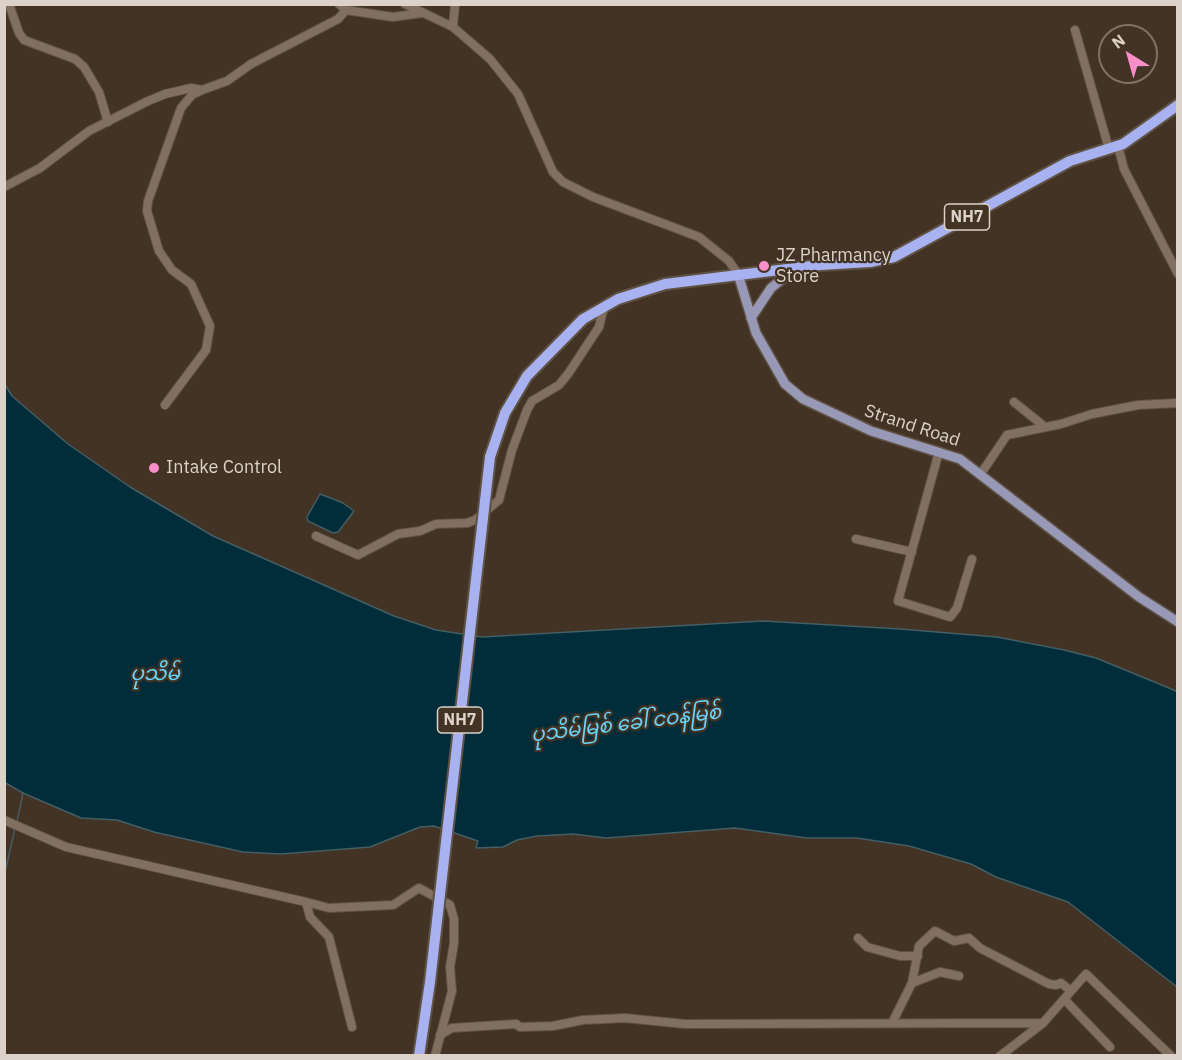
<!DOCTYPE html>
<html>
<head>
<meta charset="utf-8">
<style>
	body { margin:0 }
	#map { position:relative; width:1182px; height:1060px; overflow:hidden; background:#423324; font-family:"IBM Plex Sans",sans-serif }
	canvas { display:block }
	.frame { position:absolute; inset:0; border:6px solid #dcd2c9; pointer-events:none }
	.north { position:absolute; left:1098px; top:24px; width:60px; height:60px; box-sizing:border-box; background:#423324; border:2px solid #807366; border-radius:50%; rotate:323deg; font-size:16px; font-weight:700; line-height:24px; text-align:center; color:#dcd2c9 }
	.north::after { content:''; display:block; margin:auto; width:21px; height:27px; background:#f98fc9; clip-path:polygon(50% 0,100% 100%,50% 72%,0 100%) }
</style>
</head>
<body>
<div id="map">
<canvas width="1182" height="1060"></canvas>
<div class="frame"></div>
<div class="north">N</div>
</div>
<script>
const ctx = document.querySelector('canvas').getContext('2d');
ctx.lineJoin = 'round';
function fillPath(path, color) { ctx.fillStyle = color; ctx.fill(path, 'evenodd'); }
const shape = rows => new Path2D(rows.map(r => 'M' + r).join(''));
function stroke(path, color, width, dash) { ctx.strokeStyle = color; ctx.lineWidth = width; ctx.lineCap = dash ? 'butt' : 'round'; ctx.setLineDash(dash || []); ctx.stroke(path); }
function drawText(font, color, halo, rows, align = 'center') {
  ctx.font = font + ' "IBM Plex Sans","Noto Sans Myanmar",sans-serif'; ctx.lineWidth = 4.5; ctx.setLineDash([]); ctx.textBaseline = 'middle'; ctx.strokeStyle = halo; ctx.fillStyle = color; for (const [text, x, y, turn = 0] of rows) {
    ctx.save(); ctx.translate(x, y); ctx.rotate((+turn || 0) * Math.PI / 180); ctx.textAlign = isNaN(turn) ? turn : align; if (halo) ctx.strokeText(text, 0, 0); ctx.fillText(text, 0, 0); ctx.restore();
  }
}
const water = shape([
	[4,383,12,396,68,444,130,487,213,536,394,616,436,630,482,637,763,621,900,629,997,637,1064,650,1096,658,1169,688,1178,692,1177,987,1068,902,996,877,971,864,909,846,857,838,807,838,735,828,606,838,573,834,537,836,517,840,503,847,476,848,478,841,434,826,420,827,370,847,281,854,243,852,154,832,117,820,81,818,23,793,4,782,4,383],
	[320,494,343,503,354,511,338,532,333,533,308,521,307,517,320,494]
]);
fillPath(water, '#012c39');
stroke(water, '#435e64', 1.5);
stroke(shape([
	[17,821,23,793],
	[4,877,15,828]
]), '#435e64', 1.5);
const minor = shape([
	[9,4,19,33,24,40,75,59,84,67,99,92,108,122],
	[339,4,346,10],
	[405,4,453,27,490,59,518,94,553,172,563,182,593,197,699,237,729,261,738,274],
	[453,27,455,4],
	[1075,30,1109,149],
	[1118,146,1124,169,1178,274],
	[4,187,40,168,89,131,146,102,165,94,191,88,202,90,227,81,251,64,338,19,346,10,393,17,422,13],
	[1014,402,1045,427],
	[165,405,206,350,210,326,191,284,172,270,159,251,147,211,148,201,181,108,192,95,202,90],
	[939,452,898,601,950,617,957,608,972,559],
	[980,475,1007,435,1061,424,1092,414,1138,405,1178,403],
	[316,536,358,555,398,534,420,531,436,524,467,523,475,520,499,500,512,450,527,410,532,401,559,385,568,374,599,327,604,307],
	[856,539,912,552],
	[4,820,66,847,306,902],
	[858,938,867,947,900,956,918,956],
	[912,983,940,972,959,976],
	[1064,999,1110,1047],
	[892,1023,912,983,919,946,935,931,954,941,969,938,980,948,1049,984,1056,985,1061,983,1071,991],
	[352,1027,329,937,310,917,306,902,329,908,393,905,419,888,450,905,454,919,454,943,450,967,452,991,435,1056],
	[440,1035,452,1028,516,1024,520,1027,553,1026,583,1020,625,1018,685,1024,1043,1023,1086,974,1171,1056],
	[1000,1056,1043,1023]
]);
const major = shape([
	[738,274,756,333,785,384,803,399,871,431,960,459,1139,597,1178,622],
	[751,318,771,288,796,268]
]);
const highway = shape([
	[490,457,505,413,527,376,583,319,618,299,665,284,820,265,870,262,894,257,1070,161,1123,144,1178,105],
	[419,1056,430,982]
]);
stroke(minor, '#5f5245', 10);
stroke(major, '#5f5245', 12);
stroke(highway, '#5f5245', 14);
stroke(minor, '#81705f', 8);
stroke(major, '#9898b7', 9);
stroke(highway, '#a8b2f1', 10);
const highwayBridge = shape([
	[430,982,490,457]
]);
stroke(highwayBridge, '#5f5245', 14, []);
stroke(highwayBridge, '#a8b2f1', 10);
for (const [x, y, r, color] of [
	[764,266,6,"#f98fc9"],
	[154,468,6,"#f98fc9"]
]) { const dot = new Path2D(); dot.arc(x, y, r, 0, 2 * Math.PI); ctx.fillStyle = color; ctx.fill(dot); stroke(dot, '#423324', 2); }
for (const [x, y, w] of [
	[967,217,45],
	[460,720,45]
]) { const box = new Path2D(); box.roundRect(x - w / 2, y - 13, w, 26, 4.5); ctx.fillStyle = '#423324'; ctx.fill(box); stroke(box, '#dcd2c9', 1.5); }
drawText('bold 16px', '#dcd2c9', null, [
	["NH7",967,217],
	["NH7",460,720]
]);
drawText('18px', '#dcd2c9', '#423324', [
	["JZ Pharmancy",776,256],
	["Store",776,277],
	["Intake Control",166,468]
], 'left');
drawText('18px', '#dcd2c9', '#423324', [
	["Strand Road",912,426,18]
]);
drawText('italic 20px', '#68d6fd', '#423324', [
	["ပုသိမ်",155,674],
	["ပုသိမ်မြစ် ခေါ် ငဝန်မြစ်",626,724,-7]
]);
</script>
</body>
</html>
